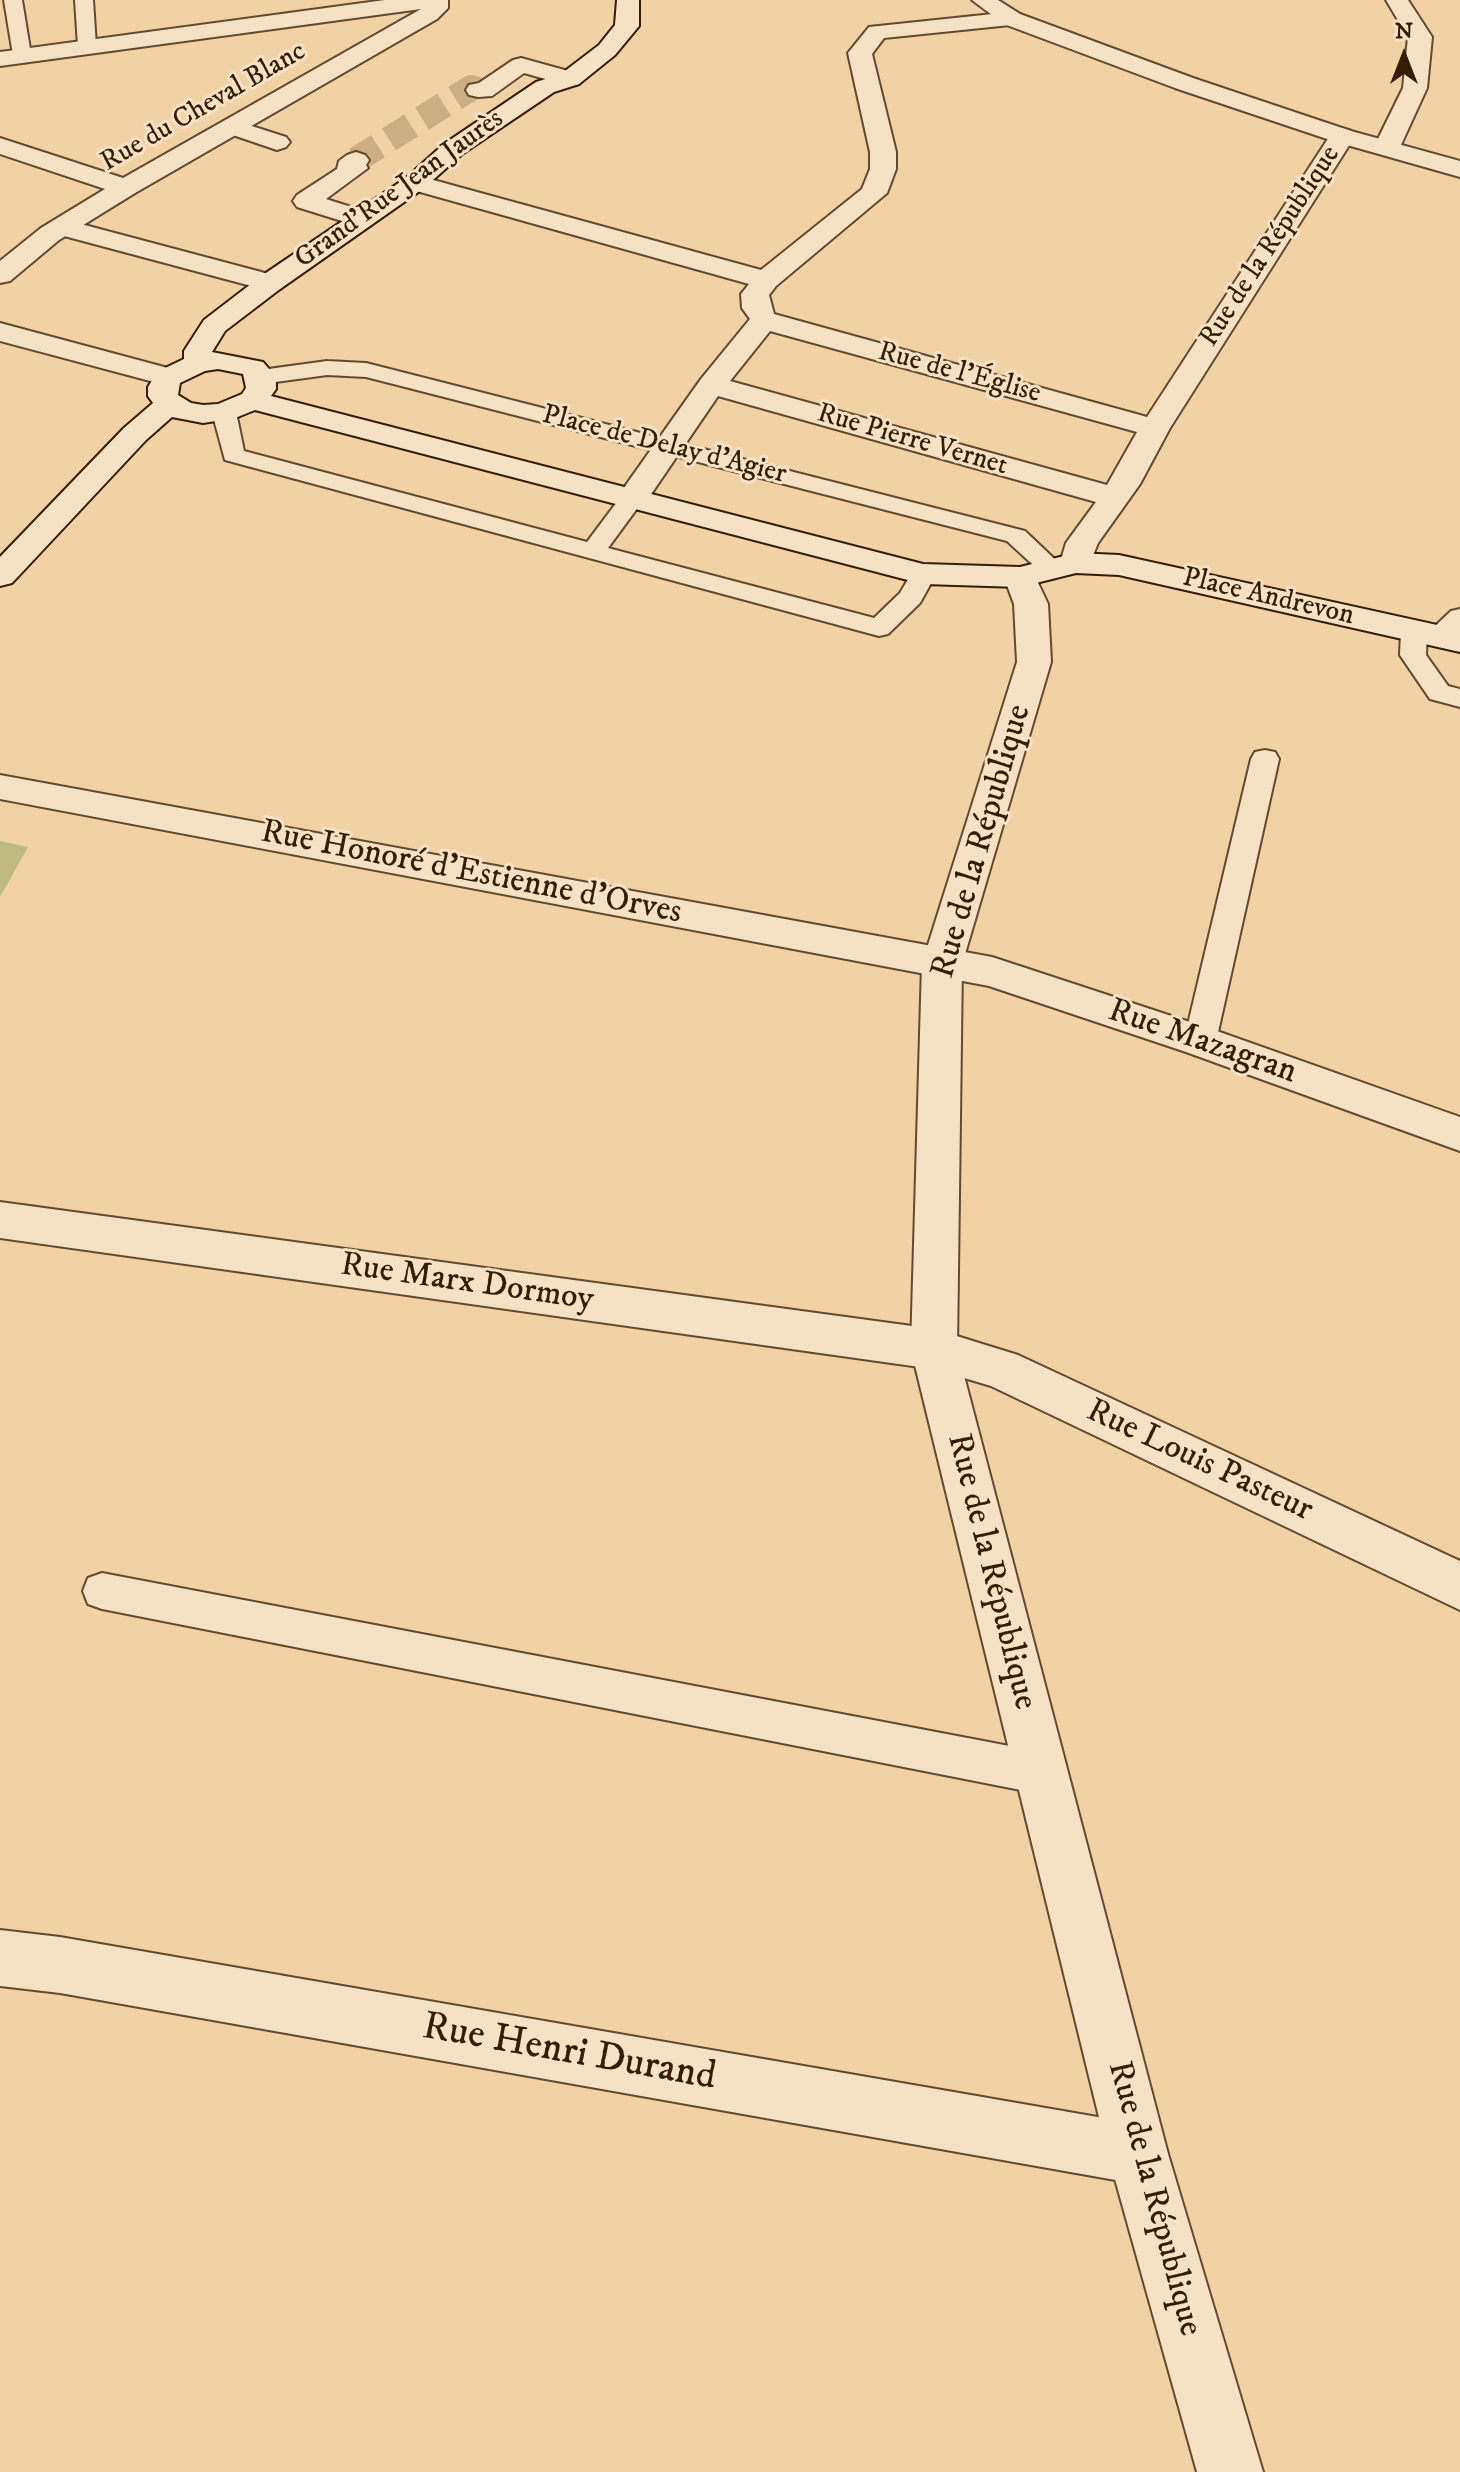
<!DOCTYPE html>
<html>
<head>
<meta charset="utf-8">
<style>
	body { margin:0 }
	#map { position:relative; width:1460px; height:2472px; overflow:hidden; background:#f0d2a4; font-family:"IM FELL DW Pica",serif }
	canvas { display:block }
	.north { position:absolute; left:1364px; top:16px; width:80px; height:80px; -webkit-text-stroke:6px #f5e2c4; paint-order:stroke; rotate:0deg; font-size:22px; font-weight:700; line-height:32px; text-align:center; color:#351c04 }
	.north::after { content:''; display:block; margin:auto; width:28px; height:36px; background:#351c04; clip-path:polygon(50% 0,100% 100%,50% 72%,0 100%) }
</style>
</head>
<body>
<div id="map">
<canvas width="1460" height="2472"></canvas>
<div class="north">N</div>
</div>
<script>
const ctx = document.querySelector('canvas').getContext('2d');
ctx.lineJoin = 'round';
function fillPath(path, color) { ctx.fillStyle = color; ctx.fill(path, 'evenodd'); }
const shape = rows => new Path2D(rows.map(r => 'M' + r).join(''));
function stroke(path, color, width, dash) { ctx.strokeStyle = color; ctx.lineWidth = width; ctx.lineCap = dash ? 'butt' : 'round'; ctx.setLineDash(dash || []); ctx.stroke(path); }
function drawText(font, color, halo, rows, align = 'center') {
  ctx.font = font + ' "IM FELL DW Pica",serif'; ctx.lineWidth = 6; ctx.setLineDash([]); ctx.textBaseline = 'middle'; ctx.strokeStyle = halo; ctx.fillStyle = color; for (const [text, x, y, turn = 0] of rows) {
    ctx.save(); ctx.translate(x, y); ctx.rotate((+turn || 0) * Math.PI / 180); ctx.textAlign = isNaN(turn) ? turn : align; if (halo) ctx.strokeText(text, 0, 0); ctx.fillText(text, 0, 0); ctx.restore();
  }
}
fillPath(shape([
	[0,841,28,847,0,897]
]), '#bfba82');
stroke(shape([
	[356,160,471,88,478,90]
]), '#cbae84', 26, [26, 13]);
const service = shape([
	[4,0,22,0,31,55,28,59,22,61,13,55,4,0],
	[75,0,93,0,96,46,93,50,87,51,78,46,75,0],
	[327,361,366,363,1025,531,1065,569,1061,574,1043,574,1007,541,366,377,327,375,261,384,253,382,250,377,253,372,261,370,327,361],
	[224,405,232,407,236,412,244,451,587,542,623,494,641,494,644,499,608,548,874,618,900,593,914,569,932,569,936,574,920,603,888,634,879,636,225,460,212,412,216,407,224,405],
	[1460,609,1460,631,1449,642,1440,644,1431,642,1427,636,1431,630,1451,611,1460,609],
	[1414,623,1423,625,1427,631,1426,655,1448,686,1460,689,1460,707,1430,699,1400,655,1401,631,1405,625,1414,623],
	[1265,750,1275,752,1279,759,1216,1041,1211,1050,1200,1053,1189,1050,1184,1041,1251,759,1255,752,1265,750],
	[102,1573,1041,1752,1056,1758,1062,1773,1056,1788,1041,1794,102,1609,88,1604,83,1591,88,1578,102,1573]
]);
const pedestrian = shape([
	[521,58,579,74,582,79,579,84,570,86,524,73,492,96,478,97,469,95,466,90,469,85,479,83,513,60,521,58],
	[233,120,286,137,290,142,286,147,277,150,224,132,221,127,224,122,233,120],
	[356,152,365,155,369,160,366,165,368,168,326,199,370,213,374,219,370,225,361,227,297,207,293,201,297,195,337,169,339,161,347,155,356,152],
	[62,219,280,277,284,283,280,289,270,291,53,233,49,227,53,221,62,219]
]);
const minor = shape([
	[385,0,448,0,448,8,437,19,135,193,59,240,10,281,0,283,0,261,41,228,105,189,0,154,0,138,123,178,421,9,0,66,0,52,385,0],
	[1386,0,1408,0,1432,37,1427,88,1400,147,1396,152,1387,155,1378,152,1374,147,1403,88,1408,37,1386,0],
	[1012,12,1020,14,1024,19,1020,24,884,38,872,54,896,152,896,169,887,193,776,286,769,295,774,314,1147,417,1333,131,1342,128,1351,131,1355,136,1170,428,1140,484,1098,543,1087,570,1076,573,1065,570,1060,563,1066,543,1096,502,718,396,643,506,632,508,621,506,616,499,621,492,701,379,750,319,742,308,741,294,749,284,406,188,402,183,406,178,415,175,761,270,862,189,870,169,870,152,848,53,869,27,1012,12],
	[770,331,1137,432,1107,485,730,381,770,331],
	[0,323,179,371,184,377,179,383,169,386,0,341,0,323],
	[0,775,992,957,1214,1030,1460,1117,1460,1151,1186,1052,989,986,0,799,0,775],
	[0,1202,934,1329,1018,1355,1460,1561,1460,1610,991,1386,934,1369,0,1238,0,1202],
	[0,1930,60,1937,1138,2124,1159,2133,1168,2154,1159,2175,1138,2184,60,1993,0,1986,0,1930]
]);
const tertiary = shape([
	[972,0,998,0,1020,14,1193,78,1351,131,1460,161,1460,177,1333,141,1175,88,1004,24,972,0],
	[1020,567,1032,570,1048,604,1051,662,962,964,957,1349,1168,2154,1263,2472,1197,2472,1108,2154,911,1349,922,964,1017,662,1014,604,1004,577,1008,570,1020,567]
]);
const secondary = shape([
	[617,0,639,0,639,26,615,55,579,84,554,92,462,154,424,188,280,289,225,331,212,352,263,362,276,377,276,389,271,396,923,564,1020,567,1076,553,1119,555,1460,630,1460,652,1119,575,1076,573,1020,587,923,584,255,410,235,418,203,423,172,417,146,440,12,583,0,586,0,557,124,428,153,403,148,396,148,387,154,377,159,371,184,359,184,351,204,320,260,277,406,178,444,144,536,82,561,74,599,45,615,25,617,0],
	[218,369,243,374,246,388,242,394,218,404,203,405,191,403,178,395,180,383,205,371,218,369]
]);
stroke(service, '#644a2c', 4);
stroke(pedestrian, '#644a2c', 4);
stroke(minor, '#644a2c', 4);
stroke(tertiary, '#644a2c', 4);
stroke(secondary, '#351c04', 4);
fillPath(service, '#f5e2c4');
fillPath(pedestrian, '#f5e2c4');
fillPath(minor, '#f5e2c4');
fillPath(tertiary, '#f5e2c4');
fillPath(secondary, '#f5e2c4');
drawText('28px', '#351c04', '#f5e2c4', [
	["Rue du Cheval Blanc",204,108,-30],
	["Grand'Rue Jean Jaurès",400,190,-36],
	["Rue de la République",1271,247,-57],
	["Rue de l'Église",959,374,15],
	["Rue Pierre Vernet",912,441,16],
	["Place de Delay d'Agier",664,446,14],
	["Place Andrevon",1268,598,13]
]);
drawText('34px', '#351c04', '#f5e2c4', [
	["Rue de la République",983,842,-74],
	["Rue Honoré d'Estienne d'Orves",471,874,11],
	["Rue Mazagran",1202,1043,19],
	["Rue Marx Dormoy",467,1284,8],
	["Rue Louis Pasteur",1199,1462,25],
	["Rue de la République",990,1572,76],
	["Rue de la République",1153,2199,75]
]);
drawText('40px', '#351c04', '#f5e2c4', [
	["Rue Henri Durand",569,2054,10]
]);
</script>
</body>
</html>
